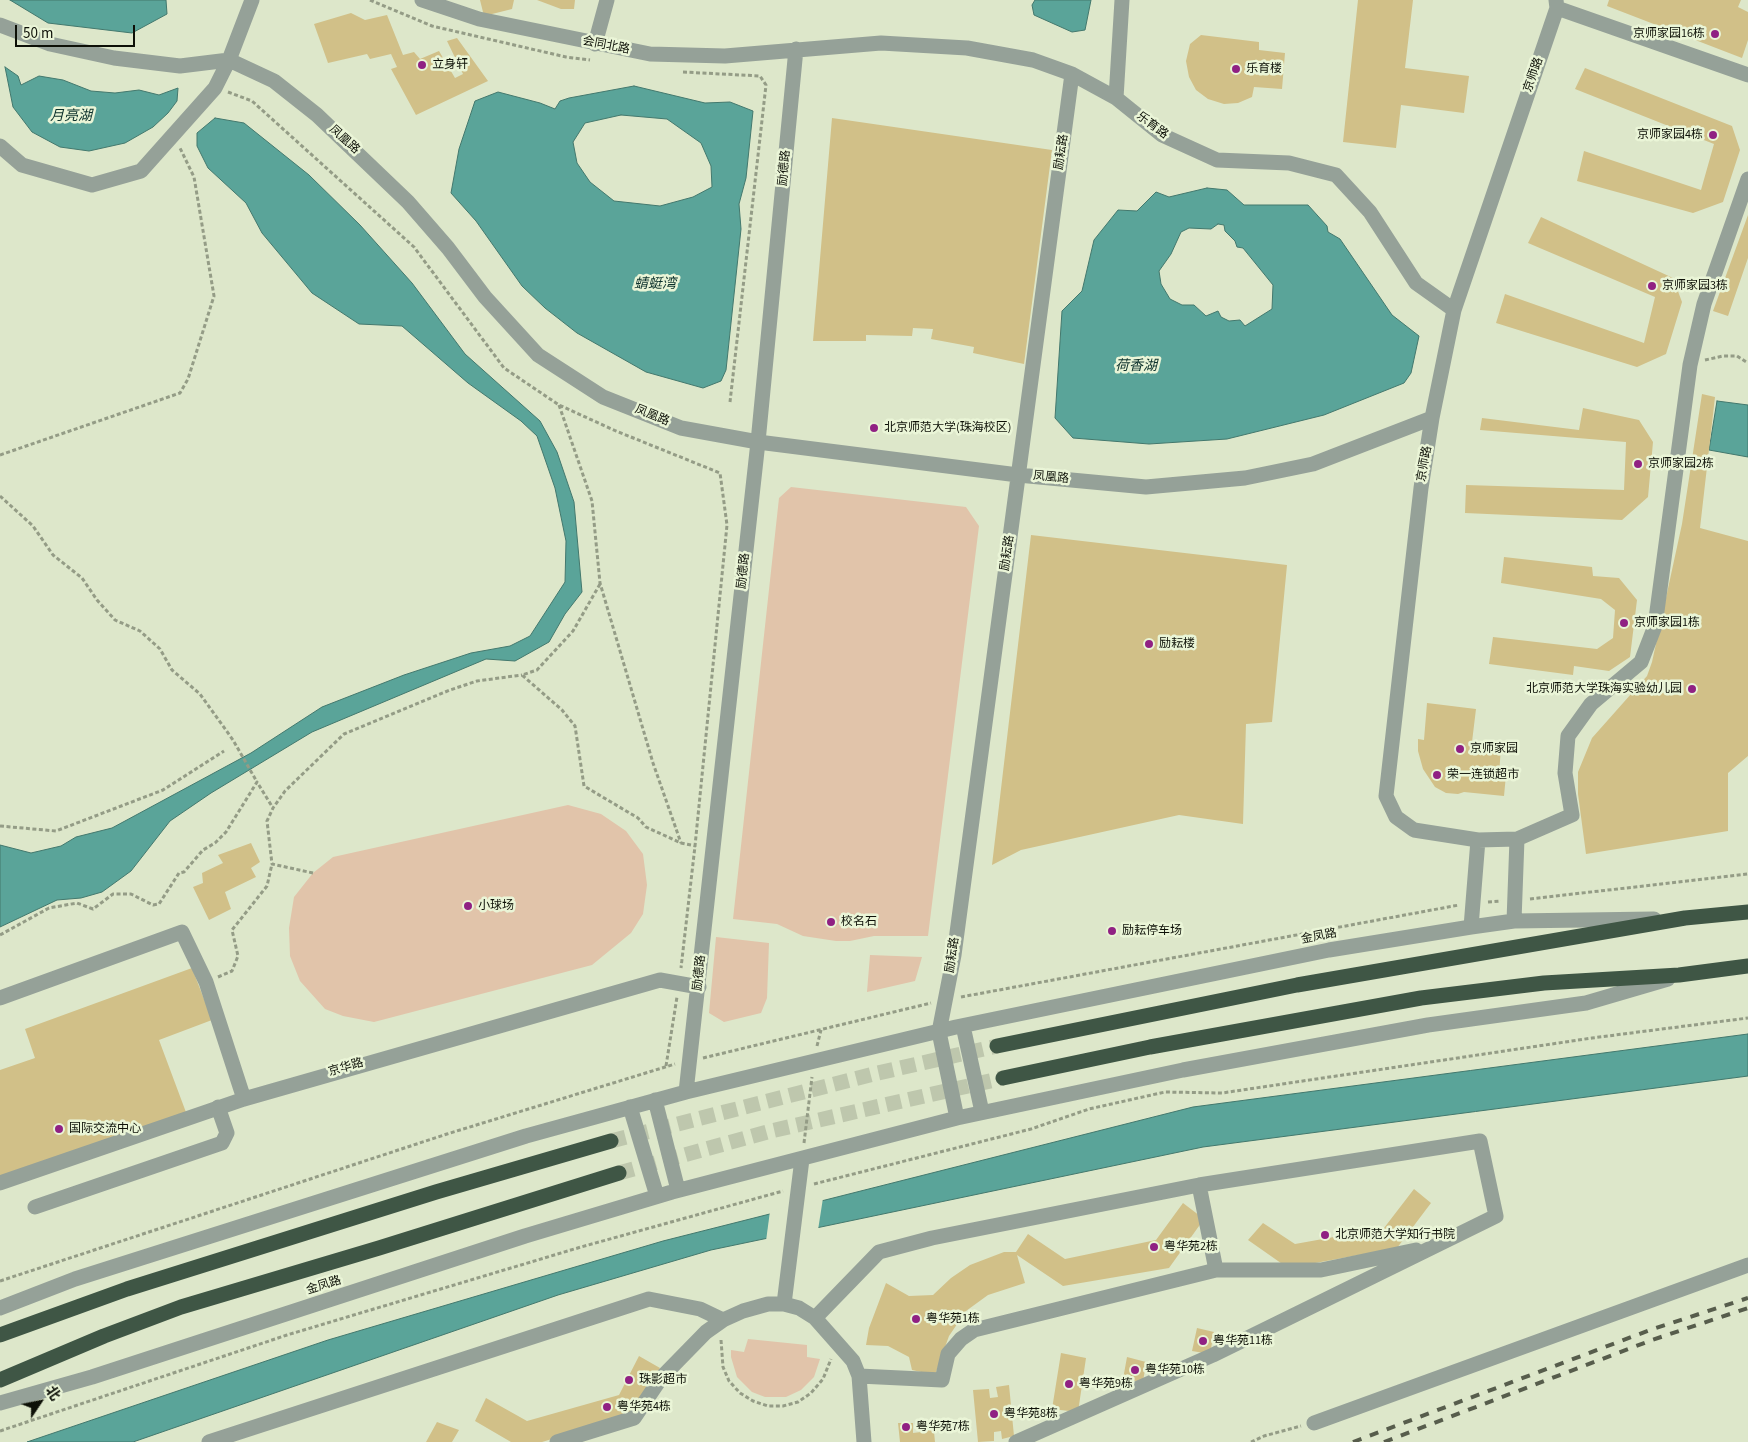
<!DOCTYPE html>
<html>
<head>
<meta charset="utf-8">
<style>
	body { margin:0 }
	#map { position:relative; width:1748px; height:1442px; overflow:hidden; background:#dde7ca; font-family:"Source Sans 3","Noto Sans SC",sans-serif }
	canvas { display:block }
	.north { position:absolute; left:15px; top:1377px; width:50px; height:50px; -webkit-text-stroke:4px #eaf5d7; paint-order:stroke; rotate:56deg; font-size:14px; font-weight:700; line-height:20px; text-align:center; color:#0d1007 }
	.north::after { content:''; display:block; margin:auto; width:18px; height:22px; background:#0d1007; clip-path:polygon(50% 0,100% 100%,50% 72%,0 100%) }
	.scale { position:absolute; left:15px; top:25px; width:120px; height:22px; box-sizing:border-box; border:2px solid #0d1007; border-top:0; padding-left:6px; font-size:15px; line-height:18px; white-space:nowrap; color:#0d1007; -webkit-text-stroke:4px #eaf5d7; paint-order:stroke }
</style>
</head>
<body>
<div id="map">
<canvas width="1748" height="1442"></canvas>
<div class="north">北</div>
<div class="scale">50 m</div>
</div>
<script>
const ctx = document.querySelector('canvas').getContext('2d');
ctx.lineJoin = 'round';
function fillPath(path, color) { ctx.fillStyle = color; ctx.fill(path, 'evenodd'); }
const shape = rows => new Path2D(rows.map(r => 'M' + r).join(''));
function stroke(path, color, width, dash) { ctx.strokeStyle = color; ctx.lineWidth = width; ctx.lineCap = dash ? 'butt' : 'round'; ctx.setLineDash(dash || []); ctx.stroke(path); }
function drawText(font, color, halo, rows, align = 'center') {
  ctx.font = font + ' "Source Sans 3","Noto Sans SC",sans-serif'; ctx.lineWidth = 5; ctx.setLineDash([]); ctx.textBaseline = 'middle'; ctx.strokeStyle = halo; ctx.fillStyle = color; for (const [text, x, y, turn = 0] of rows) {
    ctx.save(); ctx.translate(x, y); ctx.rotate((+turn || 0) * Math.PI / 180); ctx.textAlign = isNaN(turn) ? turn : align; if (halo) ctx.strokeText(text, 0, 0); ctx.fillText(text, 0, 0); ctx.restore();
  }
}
fillPath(shape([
	[791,487,966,507,979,526,928,936,874,936,850,941,836,941,803,936,777,924,733,919,779,498],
	[568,805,601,814,626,831,643,854,647,885,643,914,631,933,592,965,374,1022,343,1016,325,1009,300,981,290,956,289,928,294,897,313,873,333,857],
	[716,937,769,943,767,998,761,1013,724,1022,709,1013],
	[870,955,922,957,915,981,867,992],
	[748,1339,807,1345,807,1357,820,1359,814,1377,801,1390,786,1397,765,1397,752,1392,737,1377,731,1357,731,1350,744,1352]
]), '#e1c4aa');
const water = shape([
	[10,0,166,0,167,14,132,33,48,23,10,0],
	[1035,0,1091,0,1085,30,1072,32,1034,15,1032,5,1035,0],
	[5,67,18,76,21,85,39,76,63,80,91,91,115,93,139,90,159,95,178,88,177,101,168,113,153,127,125,143,89,151,60,147,32,132,13,107,5,67],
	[634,86,705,103,730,102,753,111,746,178,739,204,741,229,726,370,721,381,703,388,646,372,577,333,545,308,522,286,476,221,451,193,459,149,475,101,498,92,540,103,555,109,560,101,569,98,634,86],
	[621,115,667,119,701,143,711,166,712,187,693,197,660,206,614,201,590,182,577,163,573,142,585,123,621,115],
	[215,118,244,123,309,175,360,225,412,283,465,354,540,421,557,452,574,502,582,592,565,614,549,642,515,661,486,659,312,732,211,793,170,821,131,871,102,892,81,898,57,900,0,927,0,845,31,853,61,846,76,837,112,828,251,753,322,707,404,675,471,653,510,646,530,636,565,582,566,541,555,488,537,436,521,421,468,383,402,326,359,324,312,293,262,233,246,203,208,168,197,146,197,133,215,118],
	[1207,188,1227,190,1244,205,1308,205,1327,226,1328,232,1340,239,1392,315,1419,336,1411,373,1404,383,1324,415,1227,439,1149,444,1073,438,1055,418,1062,311,1082,291,1094,240,1118,210,1137,211,1156,192,1169,197,1207,188],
	[1218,224,1224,225,1225,231,1235,241,1237,247,1243,248,1273,285,1272,309,1245,326,1240,320,1229,321,1221,317,1218,311,1206,316,1194,305,1182,305,1170,299,1161,284,1159,271,1171,254,1181,232,1189,228,1211,229,1218,224],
	[1717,401,1748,405,1748,457,1709,450,1717,401],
	[1748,1034,1748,1076,1203,1147,711,1250,558,1295,133,1442,27,1442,328,1340,663,1241,1193,1107,1748,1034]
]);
fillPath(water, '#5aa499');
stroke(water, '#43786d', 1);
fillPath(shape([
	[823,1198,818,1230,766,1241,770,1211]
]), '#dde7ca');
fillPath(shape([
	[480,0,514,0,512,9,484,16],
	[537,0,575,0,574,9,561,9],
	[1358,0,1413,0,1405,68,1469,76,1464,113,1401,105,1396,148,1343,142],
	[1609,0,1741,0,1738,7,1748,12,1748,40,1742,58,1607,6],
	[351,13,365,20,387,15,403,55,414,52,420,59,439,51,455,78,463,74,447,41,457,38,488,81,416,115,391,69,397,67,391,54,370,59,367,54,328,63,314,24],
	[1201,35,1259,42,1259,50,1285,53,1282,89,1254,87,1252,97,1238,103,1224,104,1208,99,1196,90,1189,77,1186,61,1190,44],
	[1585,68,1732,126,1740,150,1723,202,1693,213,1577,181,1584,151,1701,190,1714,144,1575,89],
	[832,118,1052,150,1024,364,973,353,974,347,931,339,933,329,913,328,912,336,866,335,866,341,813,341],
	[1748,215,1748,258,1728,316,1713,311],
	[1541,217,1673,278,1682,302,1666,354,1637,367,1496,323,1505,294,1644,343,1655,297,1528,243],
	[1702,394,1715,397,1700,528,1748,541,1748,756,1728,773,1728,831,1586,854,1578,794,1578,772,1592,738,1647,676,1652,662,1682,524],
	[1583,408,1639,420,1653,442,1648,497,1622,520,1465,513,1466,485,1624,490,1626,442,1480,430,1482,418,1579,430],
	[1031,535,1287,565,1272,722,1246,724,1243,824,1179,815,1021,850,992,865],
	[1504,557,1592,567,1593,576,1619,578,1637,600,1630,657,1609,671,1574,666,1573,675,1489,664,1493,637,1597,649,1613,638,1615,610,1601,599,1501,583],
	[1427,703,1476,709,1472,742,1501,747,1499,775,1506,775,1504,796,1464,792,1458,794,1446,793,1435,787,1423,769,1418,751,1418,739,1424,740],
	[251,843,260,862,251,868,256,877,225,892,231,909,209,920,193,887,203,883,202,873,223,863,218,855],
	[192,968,212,1020,159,1040,187,1115,0,1181,0,1070,35,1058,25,1029],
	[1414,1189,1431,1203,1397,1248,1288,1268,1248,1240,1263,1223,1295,1244,1384,1228],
	[1183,1203,1204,1219,1169,1268,1063,1286,1017,1255,1025,1283,988,1295,966,1311,949,1336,935,1375,912,1370,909,1357,888,1346,866,1345,869,1328,886,1283,909,1296,933,1295,951,1278,970,1265,1004,1252,1016,1252,1028,1234,1065,1259,1156,1240],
	[1197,1328,1214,1332,1210,1354,1192,1351],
	[1061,1353,1086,1358,1078,1412,1052,1409],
	[639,1356,660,1368,631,1415,542,1442,511,1442,475,1421,486,1398,527,1421,619,1395],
	[1127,1357,1146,1362,1143,1382,1123,1379],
	[1009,1385,1014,1436,1002,1439,1001,1431,994,1432,994,1441,978,1442,973,1390,989,1389,990,1398,998,1397,996,1387],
	[933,1421,935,1442,900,1442,898,1423,913,1423,913,1433,921,1432,921,1422],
	[437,1422,459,1430,452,1442,426,1442]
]), '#d1c088');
stroke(shape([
	[611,1141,878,1073,997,1046],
	[619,1173,771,1131,1003,1078]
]), '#bec7ad', 15, [15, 8]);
stroke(shape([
	[370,0,432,26,566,57,590,60],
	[683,72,760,76,766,85,730,402],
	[228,92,252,101,414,247,504,368,559,405,616,431,720,473,727,525,695,846,681,968],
	[1705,360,1723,356,1737,356,1748,363],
	[559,405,592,501,600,583,653,763,681,843],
	[0,455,180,393,188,379,214,296,194,177,180,148],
	[0,496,33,526,53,555,82,578,97,600,115,620,140,631,160,649,172,670,200,694,233,740,257,782],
	[600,584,573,631,537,670,522,675,562,710,575,726,584,786,638,818,646,827,681,843,696,846],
	[0,826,56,831,163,790,224,751],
	[313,873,272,864,267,821,273,808,285,791,344,734,450,690,477,681,522,675],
	[1530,899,1748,874],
	[1488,902,1501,901],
	[0,935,49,908,77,903,93,909,113,894,131,894,153,905,159,904,179,873,184,872,203,850,215,843,226,832,257,782,273,808],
	[218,977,232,971,238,956,232,930,267,886,272,864],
	[961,997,1459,905],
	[817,1046,821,1030],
	[703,1058,931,1003],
	[666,1066,677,997],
	[804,1143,812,1077],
	[814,1184,1031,1129,1089,1109,1165,1092,1222,1093,1592,1038,1748,1018],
	[0,1281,447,1134,675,1064],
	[721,1340,723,1367,729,1381,740,1393,753,1401,768,1406,783,1406,798,1402,811,1393,823,1379,831,1359],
	[0,1431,287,1335,581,1247,783,1191],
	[1251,1442,1264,1436,1301,1426]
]), '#949c86', 3, [4, 2.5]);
stroke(shape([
	[422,0,479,19,650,54,725,56,881,43,967,48,1033,60,1072,74,1116,98,1162,135,1217,160,1289,163,1336,175,1370,212,1416,283,1454,310],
	[1556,0,1557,8,1454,310,1432,418,1421,488,1386,796,1396,817,1414,830,1478,840,1517,839,1572,815,1565,773,1568,736,1591,704,1641,662,1655,626,1690,365,1704,304,1748,179],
	[1557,8,1748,75],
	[0,25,50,44,114,58,180,66,229,60,274,81,317,115,408,202,448,248,485,297,538,355,603,397,681,428,758,442,1018,475,1146,487,1245,478,1313,464,1432,418],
	[595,44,607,0],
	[1116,98,1122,0],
	[0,146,22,165,92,185,141,171,215,88,229,60,252,0],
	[1514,921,1517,839],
	[1471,927,1478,840],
	[0,998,182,932,206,982,244,1099],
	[963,1026,982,1112],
	[686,1092,758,442,796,49],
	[655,1100,678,1190],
	[630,1107,657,1196],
	[957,1118,939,1032,954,955,1072,74],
	[802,1159,784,1304,799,1308,815,1318,853,1361,859,1376,864,1442],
	[0,1183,244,1099,660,980,699,987],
	[1199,1185,1216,1270],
	[35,1207,222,1143,227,1133,218,1107],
	[0,1308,75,1279,526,1136,686,1092,956,1027,1329,950,1471,927,1514,921,1654,919],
	[815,1318,879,1252,932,1238,1199,1185,1480,1141,1496,1216,1213,1355,1016,1442],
	[859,1376,942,1380,948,1354,961,1339,974,1330,1216,1270,1321,1270,1416,1250],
	[0,1403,92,1377,525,1236,672,1192,957,1118,1183,1070,1428,1025,1586,1003,1668,979],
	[1314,1423,1748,1265],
	[209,1442,649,1299,700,1309,723,1320],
	[557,1442,634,1418,661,1378,706,1332,723,1320,743,1311,768,1304,784,1304]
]), '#95a198', 15);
stroke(shape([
	[997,1046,1297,985,1685,918,1748,912],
	[1003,1078,1150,1047,1421,998,1544,983,1679,975,1748,966],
	[0,1335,127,1289,436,1192,611,1141],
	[0,1380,104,1336,181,1307,379,1248,619,1173]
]), '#3f5645', 15);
stroke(shape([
	[1353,1442,1650,1330,1748,1298],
	[1384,1442,1652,1340,1748,1308]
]), '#575d4c', 4, [9, 9]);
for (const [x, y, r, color] of [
	[1715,34,5,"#902183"],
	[422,65,5,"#902183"],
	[1236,69,5,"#902183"],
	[1713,135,5,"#902183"],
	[1652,286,5,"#902183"],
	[874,428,5,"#902183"],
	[1638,464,5,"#902183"],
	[1624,623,5,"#902183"],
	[1149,644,5,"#902183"],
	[1692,689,5,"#902183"],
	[1460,749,5,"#902183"],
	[1437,775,5,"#902183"],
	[468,906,5,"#902183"],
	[831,922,5,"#902183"],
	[1112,931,5,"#902183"],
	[59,1129,5,"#902183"],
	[1325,1235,5,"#902183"],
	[1154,1247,5,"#902183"],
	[916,1319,5,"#902183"],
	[1203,1341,5,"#902183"],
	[1135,1370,5,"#902183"],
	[629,1380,5,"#902183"],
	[1069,1384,5,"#902183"],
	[607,1407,5,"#902183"],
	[994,1414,5,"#902183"],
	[906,1427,5,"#902183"]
]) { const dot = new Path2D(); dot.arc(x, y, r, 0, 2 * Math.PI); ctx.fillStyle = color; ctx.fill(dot); stroke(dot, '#eaf5d7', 2); }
drawText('12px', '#0d1007', '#eaf5d7', [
	["京师家园16栋",1705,34,"right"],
	["立身轩",432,65],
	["乐育楼",1246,69],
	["京师家园4栋",1703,135,"right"],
	["京师家园3栋",1662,286],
	["北京师范大学(珠海校区)",884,428],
	["京师家园2栋",1648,464],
	["京师家园1栋",1634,623],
	["励耘楼",1159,644],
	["北京师范大学珠海实验幼儿园",1682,689,"right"],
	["京师家园",1470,749],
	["荣一连锁超市",1447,775],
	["小球场",478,906],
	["校名石",841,922],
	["励耘停车场",1122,931],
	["国际交流中心",69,1129],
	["北京师范大学知行书院",1335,1235],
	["粤华苑2栋",1164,1247],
	["粤华苑1栋",926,1319],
	["粤华苑11栋",1213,1341],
	["粤华苑10栋",1145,1370],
	["珠影超市",639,1380],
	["粤华苑9栋",1079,1384],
	["粤华苑4栋",617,1407],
	["粤华苑8栋",1004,1414],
	["粤华苑7栋",916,1427]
], 'left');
drawText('12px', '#0d1007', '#eaf5d7', [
	["会同北路",606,46,11],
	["京师路",1534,75,-71],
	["乐育路",1152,126,36],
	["凤凰路",344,140,42],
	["励耘路",1062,152,-82],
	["励德路",785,168,-85],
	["凤凰路",652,416,22],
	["京师路",1425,464,-80],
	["凤凰路",1051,478,5],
	["励耘路",1008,553,-82],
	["励德路",744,571,-84],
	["金凤路",1319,937,-11],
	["励耘路",953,955,-82],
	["励德路",700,973,-84],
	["京华路",346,1068,-16],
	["金凤路",324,1286,-18]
]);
drawText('italic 14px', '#0b302b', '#eaf5d7', [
	["月亮湖",71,117],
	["蜻蜓湾",655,285],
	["荷香湖",1136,367]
]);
</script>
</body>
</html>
